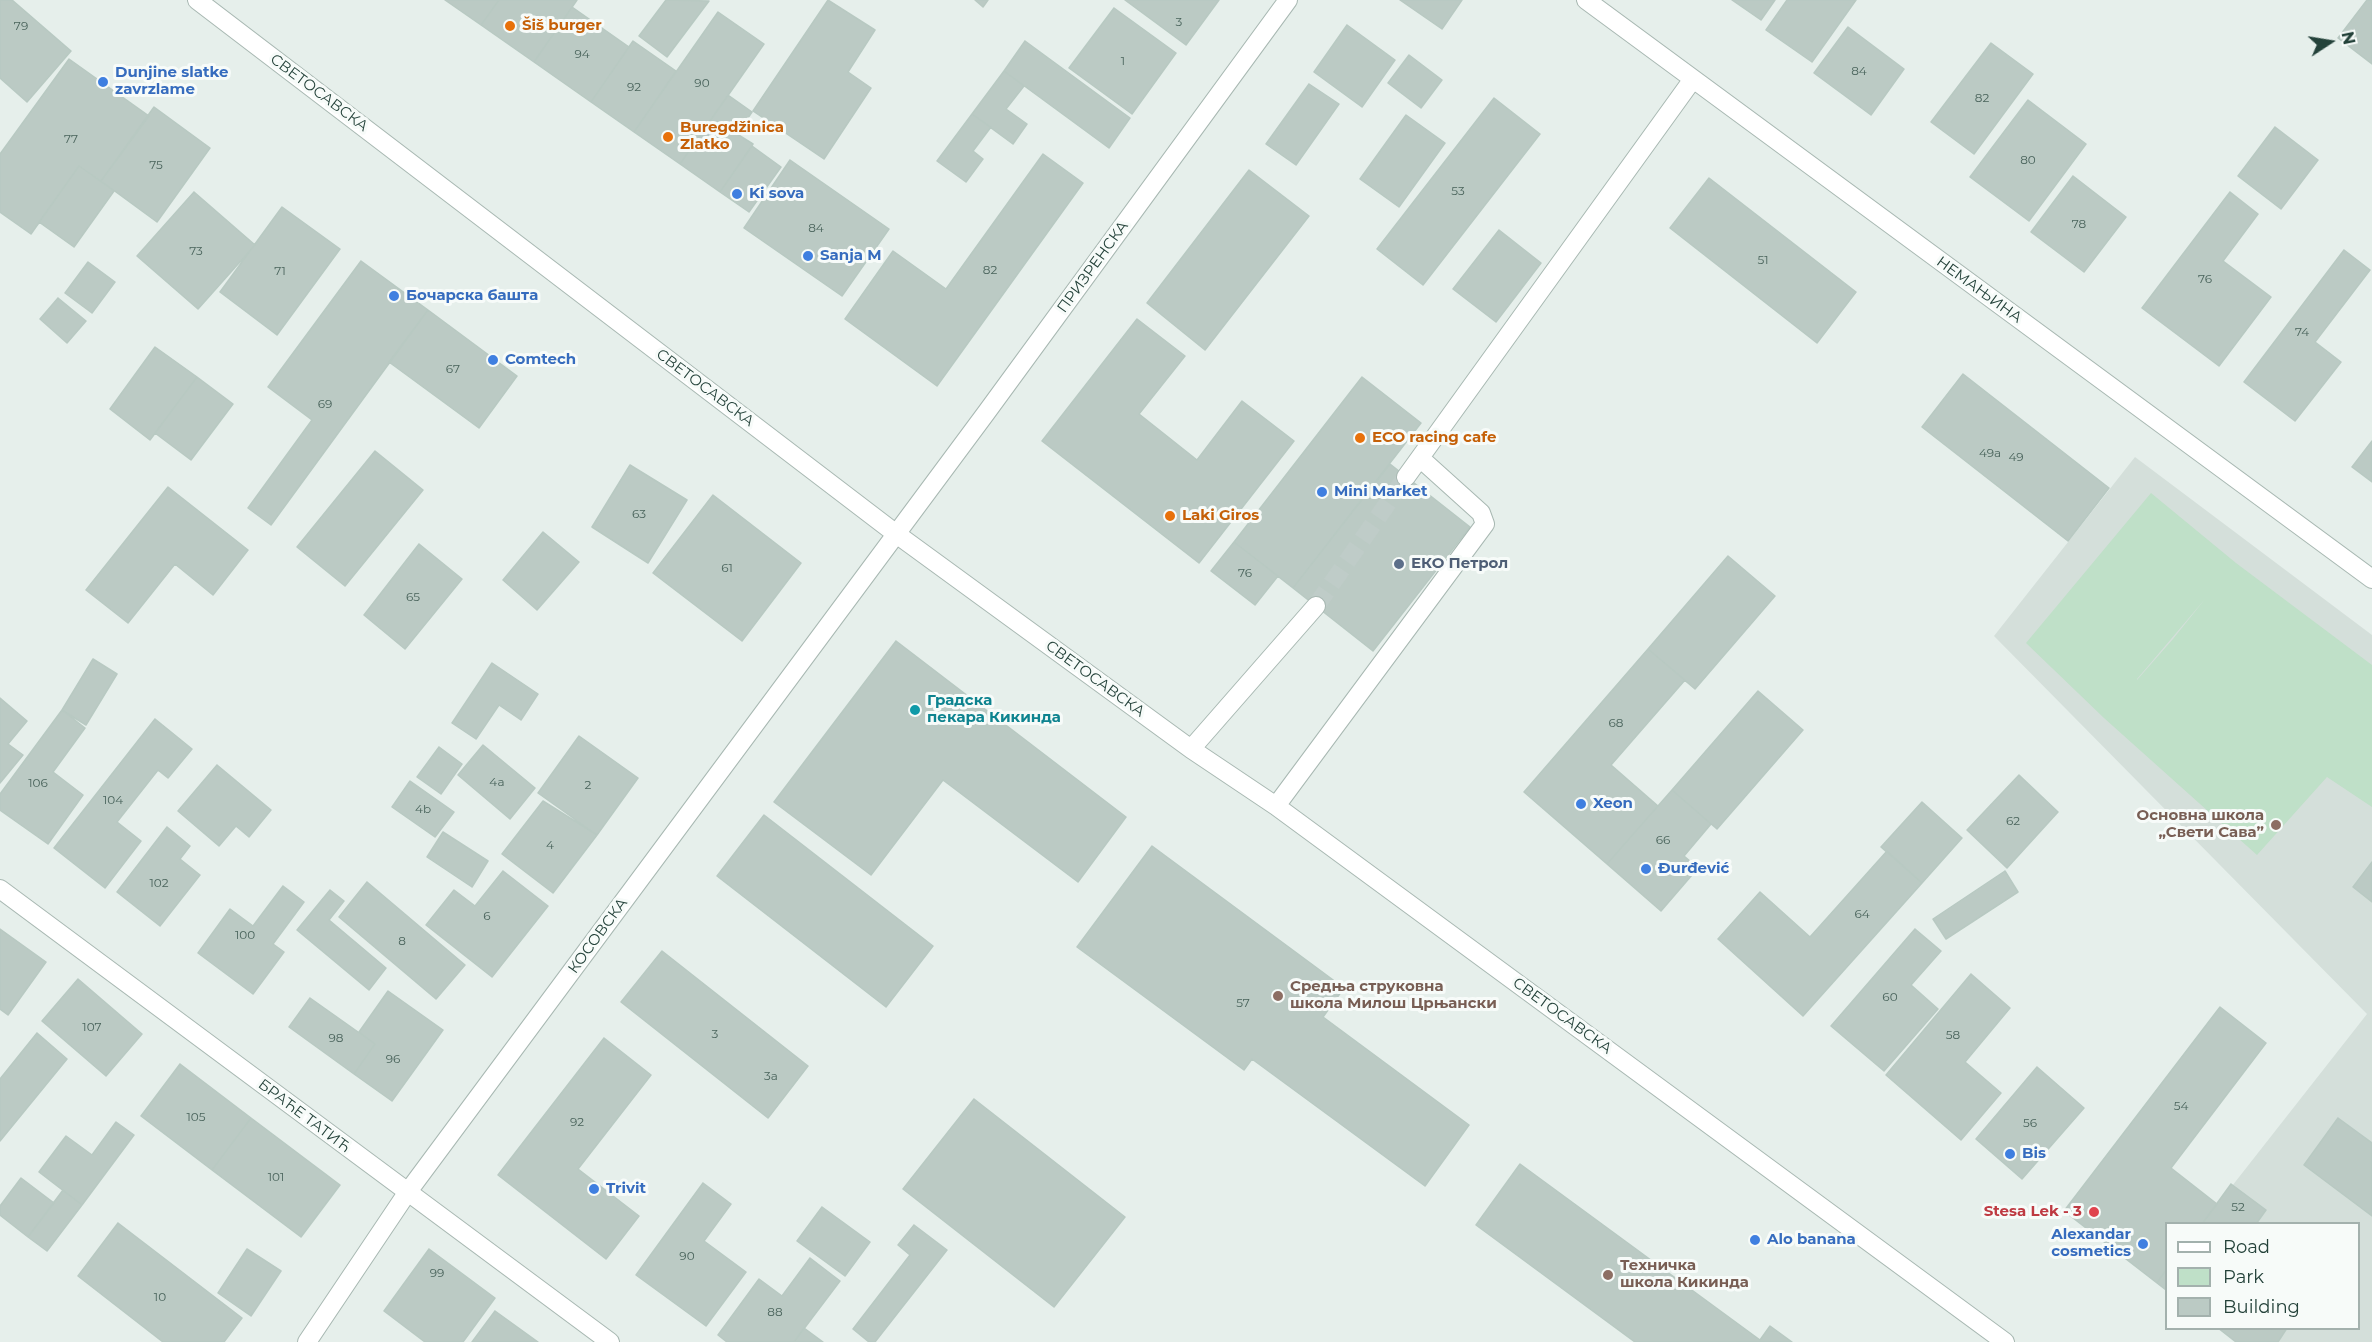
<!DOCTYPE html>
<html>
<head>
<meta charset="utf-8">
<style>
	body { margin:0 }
	#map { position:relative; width:2372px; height:1342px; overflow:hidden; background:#e6efeb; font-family:Montserrat,sans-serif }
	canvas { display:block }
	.legend { position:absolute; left:2165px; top:1222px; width:195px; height:108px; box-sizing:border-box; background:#f7fbf9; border:2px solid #a3b1ad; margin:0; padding:8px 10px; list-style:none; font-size:18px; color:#24423a }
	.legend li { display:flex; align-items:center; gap:12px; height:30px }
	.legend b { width:30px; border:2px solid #a3b1ad }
	.north { position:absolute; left:2300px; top:12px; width:60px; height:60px; -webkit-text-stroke:4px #f7fbf9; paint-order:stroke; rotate:78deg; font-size:16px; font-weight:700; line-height:24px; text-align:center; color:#24423a }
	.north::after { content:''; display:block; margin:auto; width:21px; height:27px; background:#24423a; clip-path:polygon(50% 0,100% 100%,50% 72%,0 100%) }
</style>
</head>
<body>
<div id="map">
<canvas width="2372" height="1342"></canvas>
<ul class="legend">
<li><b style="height:8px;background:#fff"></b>Road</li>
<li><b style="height:16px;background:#bfe0c8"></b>Park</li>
<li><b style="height:16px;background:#bbcac4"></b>Building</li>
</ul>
<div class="north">N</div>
</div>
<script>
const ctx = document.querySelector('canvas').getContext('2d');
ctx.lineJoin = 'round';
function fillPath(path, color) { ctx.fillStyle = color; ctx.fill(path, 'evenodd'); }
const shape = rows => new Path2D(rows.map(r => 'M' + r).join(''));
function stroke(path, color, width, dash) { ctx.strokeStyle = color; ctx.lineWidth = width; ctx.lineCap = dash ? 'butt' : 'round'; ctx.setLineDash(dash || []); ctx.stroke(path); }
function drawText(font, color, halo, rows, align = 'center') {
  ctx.font = font + ' Montserrat,sans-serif'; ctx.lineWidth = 6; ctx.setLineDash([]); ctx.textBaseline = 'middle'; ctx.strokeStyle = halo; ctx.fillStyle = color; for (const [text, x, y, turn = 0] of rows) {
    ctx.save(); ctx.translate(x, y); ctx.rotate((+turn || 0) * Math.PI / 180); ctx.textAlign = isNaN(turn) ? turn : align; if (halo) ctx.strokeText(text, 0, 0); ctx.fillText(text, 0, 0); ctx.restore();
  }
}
fillPath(shape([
	[2135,457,2372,635,2372,1342,2237,1342,2219,1329,2358,1328,2358,1224,2203,1223,2367,1014,1994,636]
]), '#d4dfda');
fillPath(shape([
	[2151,493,2236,563,2372,665,2372,807,2327,777,2257,855,2104,718,2026,643],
	[2205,599,2173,639,2137,680,2137,679]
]), '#bfe0c8');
const building = shape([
	[0,0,12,0,71,51,27,102,0,78,0,0],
	[445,0,499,0,481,25,445,0],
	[499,0,577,0,534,62,481,25,499,0],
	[666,0,709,1,667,57,639,36,666,0],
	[828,0,875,30,848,72,871,88,824,159,753,111,828,0],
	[975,0,988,0,983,7,975,0],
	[1125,0,1219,0,1186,45,1125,0],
	[1400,0,1462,0,1442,29,1400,0],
	[1732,0,1775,0,1761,20,1732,0],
	[1787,0,1856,0,1812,62,1766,30,1787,0],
	[2367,0,2372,0,2372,64,2338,38,2367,0],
	[572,7,629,47,591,102,534,62,572,7],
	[1114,8,1176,53,1132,114,1069,68,1114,8],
	[718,12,764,44,680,164,634,132,718,12],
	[1347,25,1395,60,1362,107,1314,72,1347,25],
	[1848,27,1904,69,1871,115,1814,73,1848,27],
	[633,41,676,71,634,132,591,102,633,41],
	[1025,41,1130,118,1109,148,1004,71,1025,41],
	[1991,43,2033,74,1974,154,1931,122,1991,43],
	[1409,55,1442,80,1421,108,1388,83,1409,55],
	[69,59,149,116,101,181,79,166,31,234,0,212,0,154,69,59],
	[1004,71,1024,86,1006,109,1027,124,1013,144,972,114,1004,71],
	[1309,84,1339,104,1296,165,1266,144,1309,84],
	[728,95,752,112,737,134,753,144,720,192,680,164,728,95],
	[1494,98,1540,134,1423,285,1377,249,1494,98],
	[2028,100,2086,144,2029,221,1970,177,2028,100],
	[154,107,210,148,157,222,101,181,154,107],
	[972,114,991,127,973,151,983,159,966,182,937,161,972,114],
	[1406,115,1445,143,1399,207,1360,179,1406,115],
	[2275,127,2318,160,2281,209,2238,176,2275,127],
	[752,146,781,167,749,212,720,192,752,146],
	[1043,154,1083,183,937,386,845,319,893,251,946,289,1043,154],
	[790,160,889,229,842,296,744,228,790,160],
	[79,166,114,191,74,247,39,222,79,166],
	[1249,170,1309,216,1205,350,1147,303,1249,170],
	[2073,176,2126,217,2084,272,2031,232,2073,176],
	[1709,178,1856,292,1817,343,1670,228,1709,178],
	[194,192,255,245,198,309,137,256,194,192],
	[2230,192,2258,214,2223,261,2271,297,2219,366,2142,308,2230,192],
	[282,207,340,249,277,335,220,292,282,207],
	[1499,230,1541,263,1496,322,1453,289,1499,230],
	[2344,250,2370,270,2315,342,2341,362,2295,421,2244,382,2344,250],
	[361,261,428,310,271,525,248,508,312,420,268,387,361,261],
	[88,262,115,282,92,313,65,293,88,262],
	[58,298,86,321,67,343,40,319,58,298],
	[428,310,517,376,479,428,389,362,428,310],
	[1137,319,1185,356,1139,414,1197,460,1242,401,1294,441,1199,563,1042,441,1137,319],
	[155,347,197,377,150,440,110,409,155,347],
	[1963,374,2109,488,2068,541,1922,427,1963,374],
	[197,377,233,404,191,460,155,433,197,377],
	[1362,377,1421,423,1293,588,1234,542,1362,377],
	[2372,441,2372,482,2352,467,2372,441],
	[375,451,423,490,345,586,297,547,375,451],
	[1390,464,1470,527,1373,651,1293,588,1390,464],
	[630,465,687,500,648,563,592,527,630,465],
	[168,487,248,550,213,595,175,564,128,623,86,590,168,487],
	[713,495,801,563,742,641,653,573,713,495],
	[543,532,579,562,537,610,503,580,543,532],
	[1234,542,1278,576,1255,605,1211,571,1234,542],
	[419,544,462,579,405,649,364,615,419,544],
	[1728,556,1775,596,1695,689,1648,649,1728,556],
	[896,641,1126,817,1078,882,943,780,871,875,774,802,896,641],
	[1648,649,1685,680,1611,765,1658,806,1607,864,1524,792,1648,649],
	[93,659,117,674,86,725,62,710,93,659],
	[492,663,538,694,521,720,499,705,476,739,452,723,492,663],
	[1758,691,1803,730,1717,829,1672,790,1758,691],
	[0,698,27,721,8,744,23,755,0,783,0,698],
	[62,710,85,728,53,772,83,795,48,844,0,810,0,794,62,710],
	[155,719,192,749,168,778,158,770,117,822,141,841,105,888,54,848,155,719],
	[579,736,638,778,597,835,538,793,579,736],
	[483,745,535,788,510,819,458,775,483,745],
	[439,747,462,764,441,794,417,777,439,747],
	[217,765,271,810,249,837,236,826,219,846,178,811,217,765],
	[2019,775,2058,812,2007,868,1967,830,2019,775],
	[410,781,454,812,435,837,392,807,410,781],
	[1672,790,1711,824,1684,856,1698,868,1661,911,1607,864,1672,790],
	[543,801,597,835,553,893,502,854,543,801],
	[1922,802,1962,838,1922,883,1881,847,1922,802],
	[764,815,933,946,886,1007,717,876,764,815],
	[167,827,190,846,180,859,200,875,160,926,117,892,167,827],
	[443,832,488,861,472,887,427,857,443,832],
	[1152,846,1344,988,1323,1017,1469,1125,1425,1186,1252,1059,1244,1070,1077,947,1152,846],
	[1887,851,1922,883,1803,1016,1718,939,1760,892,1810,937,1887,851],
	[2372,862,2372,902,2353,887,2372,862],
	[503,871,548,906,492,977,426,925,454,890,475,906,503,871],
	[2005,871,2018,892,1946,939,1933,919,2005,871],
	[367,882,465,965,436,999,339,917,367,882],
	[283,886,304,902,273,944,284,952,253,994,198,953,230,909,253,926,283,886],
	[330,890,344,901,329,920,386,968,369,990,297,930,330,890],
	[0,929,46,962,8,1015,0,1009,0,929],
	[1915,929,1941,951,1911,985,1938,1009,1884,1071,1831,1026,1915,929],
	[662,951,808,1066,768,1118,621,1002,662,951],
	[1971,974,2010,1008,1965,1062,2001,1093,1961,1140,1886,1075,1971,974],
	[78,979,142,1034,106,1076,42,1021,78,979],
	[388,991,443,1030,392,1101,354,1074,375,1044,359,1032,388,991],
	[310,998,375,1044,354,1074,289,1027,310,998],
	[2220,1007,2266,1043,2171,1168,2217,1204,2202,1224,2166,1224,2166,1270,2157,1283,2064,1211,2220,1007],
	[37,1033,67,1059,0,1141,0,1079,37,1033],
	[604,1038,651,1075,578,1169,639,1216,606,1259,498,1175,604,1038],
	[180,1064,251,1118,212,1170,141,1116,180,1064],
	[2037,1067,2084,1108,2022,1179,1976,1139,2037,1067],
	[974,1099,1125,1217,1054,1307,903,1189,974,1099],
	[251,1118,340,1185,301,1237,212,1170,251,1118],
	[2338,1118,2372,1143,2372,1216,2304,1165,2338,1118],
	[116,1122,134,1135,82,1205,39,1172,66,1136,92,1155,116,1122],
	[1520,1164,1760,1340,1770,1326,1792,1342,1635,1342,1476,1225,1520,1164],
	[21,1178,54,1203,28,1237,0,1215,0,1206,21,1178],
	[703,1183,731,1204,704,1241,746,1272,706,1326,636,1275,703,1183],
	[2231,1184,2266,1210,2256,1224,2202,1224,2231,1184],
	[63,1190,82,1205,47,1251,28,1237,63,1190],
	[822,1207,870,1242,845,1276,797,1241,822,1207],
	[118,1223,242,1318,224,1342,163,1342,78,1276,118,1223],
	[914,1225,947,1250,875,1342,869,1342,853,1329,910,1255,898,1245,914,1225],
	[247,1249,281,1271,251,1316,218,1293,247,1249],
	[429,1249,495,1298,463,1342,425,1342,384,1311,429,1249],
	[810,1258,840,1281,794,1342,727,1342,718,1335,759,1279,782,1296,810,1258],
	[2166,1270,2166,1290,2157,1283,2166,1270],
	[495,1311,538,1342,472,1342,495,1311],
	[804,1328,823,1342,794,1342,804,1328],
	[2218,1328,2287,1328,2278,1342,2236,1342,2218,1328]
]);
fillPath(building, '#bbcac4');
stroke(building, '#b8c9c2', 1.5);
stroke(shape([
	[1316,606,1406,477]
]), '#bfccc8', 18, [18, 9]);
const minor = shape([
	[197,0,895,533,1191,749,1276,806,2005,1342],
	[1586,0,2372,579],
	[1406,477,1693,79],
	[1191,749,1316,606],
	[1276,806,1485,524,1481,513,1420,458],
	[0,889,610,1342],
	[307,1342,407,1193,986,413,1288,0]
]);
stroke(minor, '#a8b8b2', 20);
stroke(minor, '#fff', 18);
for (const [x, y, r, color] of [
	[510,26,6,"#e8710a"],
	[103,82,6,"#3f7fe0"],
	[668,137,6,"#e8710a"],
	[737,194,6,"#3f7fe0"],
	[808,256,6,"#3f7fe0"],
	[394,296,6,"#3f7fe0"],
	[493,360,6,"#3f7fe0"],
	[1360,438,6,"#e8710a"],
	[1322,492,6,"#3f7fe0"],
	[1170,516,6,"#e8710a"],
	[1399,564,6,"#5c6f8a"],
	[915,710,6,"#0f9aa8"],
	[1581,804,6,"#3f7fe0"],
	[2276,825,6,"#8d6e63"],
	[1646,869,6,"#3f7fe0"],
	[1278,996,6,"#8d6e63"],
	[2010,1154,6,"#3f7fe0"],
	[594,1189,6,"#3f7fe0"],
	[2094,1212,6,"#e0444e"],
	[1755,1240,6,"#3f7fe0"],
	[2143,1244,6,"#3f7fe0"],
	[1608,1275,6,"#8d6e63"]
]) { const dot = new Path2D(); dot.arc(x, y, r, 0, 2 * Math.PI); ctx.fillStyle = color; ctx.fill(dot); stroke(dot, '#f7fbf9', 2); }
drawText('12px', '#4a645c', null, [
	["3",1179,22],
	["79",21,26],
	["94",582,54],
	["1",1123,61],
	["84",1859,71],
	["90",702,83],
	["92",634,87],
	["82",1982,98],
	["77",71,139],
	["80",2028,160],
	["75",156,165],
	["53",1458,191],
	["78",2079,224],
	["84",816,228],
	["73",196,251],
	["51",1763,260],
	["82",990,270],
	["71",280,271],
	["76",2205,279],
	["74",2302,332],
	["67",453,369],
	["69",325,404],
	["49a",1990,453],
	["49",2016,457],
	["63",639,514],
	["61",727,568],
	["76",1245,573],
	["65",413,597],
	["68",1616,723],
	["4a",497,782],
	["106",38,783],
	["2",588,785],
	["104",113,800],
	["4b",423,809],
	["62",2013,821],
	["66",1663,840],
	["4",550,845],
	["102",159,883],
	["64",1862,914],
	["6",487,916],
	["100",245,935],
	["8",402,941],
	["60",1890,997],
	["57",1243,1003],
	["107",92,1027],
	["3",715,1034],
	["58",1953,1035],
	["98",336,1038],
	["96",393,1059],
	["3a",771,1076],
	["54",2181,1106],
	["105",196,1117],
	["92",577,1122],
	["56",2030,1123],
	["101",276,1177],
	["52",2238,1207],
	["90",687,1256],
	["99",437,1273],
	["10",160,1297],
	["88",775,1312]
]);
drawText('bold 15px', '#c56008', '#f7fbf9', [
	["Šiš burger",522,26],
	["Buregdžinica",680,128],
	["Zlatko",680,145],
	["ECO racing cafe",1372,438],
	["Laki Giros",1182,516]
], 'left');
drawText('bold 15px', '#366cbe', '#f7fbf9', [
	["Dunjine slatke",115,73],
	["zavrzlame",115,90],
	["Ki sova",749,194],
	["Sanja M",820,256],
	["Бочарска башта",406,296],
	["Comtech",505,360],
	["Mini Market",1334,492],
	["Xeon",1593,804],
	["Đurđević",1658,869],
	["Bis",2022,1154],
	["Trivit",606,1189],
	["Alexandar",2131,1235,"right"],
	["cosmetics",2131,1252,"right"],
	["Alo banana",1767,1240]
], 'left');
drawText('15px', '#24423a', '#f7fbf9', [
	["СВЕТОСАВСКА",319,93,37],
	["ПРИЗРЕНСКА",1093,267,-54],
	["НЕМАЊИНА",1979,290,36],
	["СВЕТОСАВСКА",705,388,37],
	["СВЕТОСАВСКА",1095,679,36],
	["КОСОВСКА",598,936,-54],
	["СВЕТОСАВСКА",1562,1016,36],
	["БРАЋЕ ТАТИЋ",304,1116,37]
]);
drawText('bold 15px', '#4e5e75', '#f7fbf9', [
	["ЕКО Петрол",1411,564]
], 'left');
drawText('bold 15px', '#0d838f', '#f7fbf9', [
	["Градска",927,701],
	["пекара Кикинда",927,718]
], 'left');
drawText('bold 15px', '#785e54', '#f7fbf9', [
	["Основна школа",2264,816,"right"],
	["„Свети Сава”",2264,833,"right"],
	["Средња струковна",1290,987],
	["школа Милош Црњански",1290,1004],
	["Техничка",1620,1266],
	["школа Кикинда",1620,1283]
], 'left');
drawText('bold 15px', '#be3a42', '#f7fbf9', [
	["Stesa Lek - 3",2082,1212]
], 'right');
</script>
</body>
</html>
